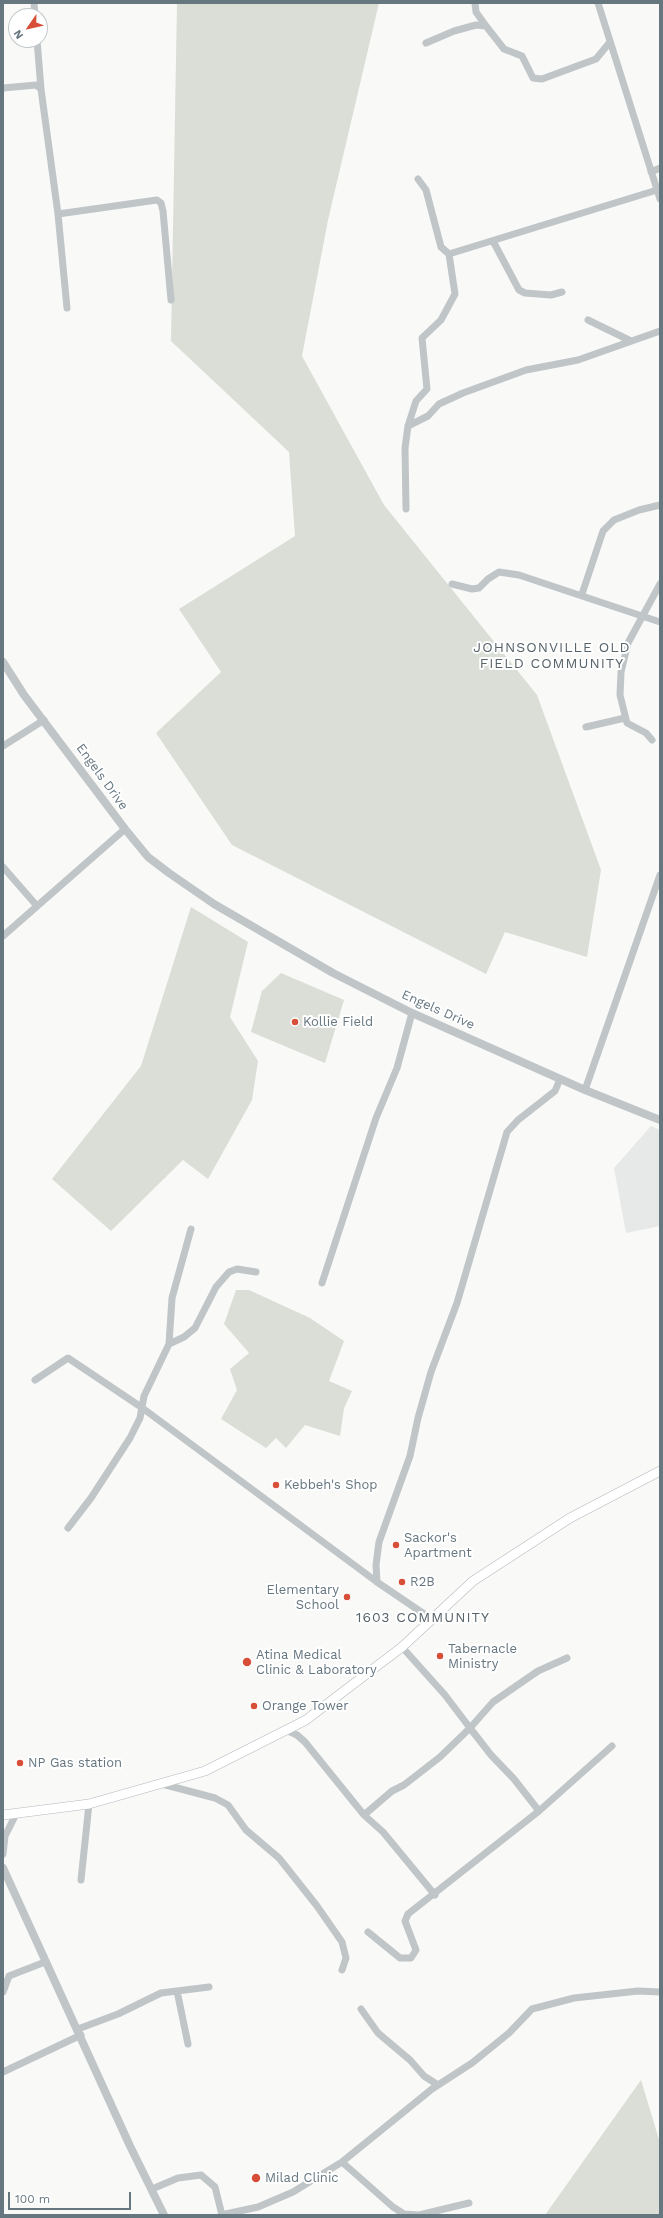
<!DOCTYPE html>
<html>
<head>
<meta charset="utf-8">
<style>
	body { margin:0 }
	#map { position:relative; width:663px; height:2218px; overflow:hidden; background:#f9f9f7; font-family:"Work Sans",sans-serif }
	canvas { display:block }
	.frame { position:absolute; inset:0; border:4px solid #667780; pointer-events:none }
	.north { position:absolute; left:8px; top:8px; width:40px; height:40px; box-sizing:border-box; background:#fff; border:1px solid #c2c9cc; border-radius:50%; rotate:236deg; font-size:11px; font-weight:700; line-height:16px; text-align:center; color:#667780 }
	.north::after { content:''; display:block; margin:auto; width:14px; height:18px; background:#d74f38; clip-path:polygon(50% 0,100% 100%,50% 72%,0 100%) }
	.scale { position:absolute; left:8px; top:2192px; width:123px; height:18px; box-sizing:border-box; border:2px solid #667780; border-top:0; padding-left:5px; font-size:12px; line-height:14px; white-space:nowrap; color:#667780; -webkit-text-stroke:3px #fff; paint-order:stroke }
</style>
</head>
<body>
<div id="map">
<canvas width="663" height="2218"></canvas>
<div class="frame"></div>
<div class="north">N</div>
<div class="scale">100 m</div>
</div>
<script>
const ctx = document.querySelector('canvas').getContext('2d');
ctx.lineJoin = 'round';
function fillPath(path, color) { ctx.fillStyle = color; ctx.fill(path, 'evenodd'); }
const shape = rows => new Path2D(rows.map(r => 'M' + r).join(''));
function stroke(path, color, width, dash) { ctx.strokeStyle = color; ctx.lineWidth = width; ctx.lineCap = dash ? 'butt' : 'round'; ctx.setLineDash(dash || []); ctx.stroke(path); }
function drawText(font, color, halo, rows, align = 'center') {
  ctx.font = font + ' "Work Sans",sans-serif'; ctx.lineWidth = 4; ctx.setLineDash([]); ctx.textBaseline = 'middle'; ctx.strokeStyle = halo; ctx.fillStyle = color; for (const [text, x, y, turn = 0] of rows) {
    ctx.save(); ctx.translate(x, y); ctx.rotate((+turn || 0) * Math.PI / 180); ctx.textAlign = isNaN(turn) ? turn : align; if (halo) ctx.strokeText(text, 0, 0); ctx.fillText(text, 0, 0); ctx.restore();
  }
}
fillPath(shape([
	[651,1126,660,1130,660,1226,626,1233,614,1168]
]), '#e7e9e8');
fillPath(shape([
	[177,3,379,3,328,220,302,356,384,505,537,695,601,870,587,957,505,932,486,974,232,845,156,733,221,672,179,609,295,536,289,452,171,341],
	[191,907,248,942,230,1017,258,1061,252,1100,208,1179,183,1160,111,1231,52,1179,141,1066],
	[281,973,344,1000,325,1063,251,1032,262,991],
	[236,1290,249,1290,310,1318,344,1341,329,1381,352,1391,344,1408,340,1436,305,1425,286,1448,276,1438,266,1448,221,1419,237,1390,230,1369,249,1353,224,1324],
	[641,2080,660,2143,660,2215,545,2215]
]), '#daded6');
const secondary = shape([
	[3,1815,89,1804,205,1771,306,1720,402,1647,473,1581,570,1518,660,1471]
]);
stroke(secondary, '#b3b9bd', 10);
stroke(shape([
	[34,3,35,16],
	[475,3,476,12,486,26],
	[598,3,660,199],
	[37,40,41,89],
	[426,43,454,31,476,25,486,26,504,49,522,56,533,78,542,79,596,59,610,42],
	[3,88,36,85,41,89,58,214,157,200,161,203,163,211,171,300],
	[651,172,660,168],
	[58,214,67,308],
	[493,241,519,290,525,293,551,295,562,292],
	[449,254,657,190],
	[588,320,631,341],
	[408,426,428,416,439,404,463,393,526,370,578,360,660,331],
	[406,509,405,448,408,426,416,401,427,389,422,338,441,320,455,294,449,254,441,247,426,190,418,179],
	[452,584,472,589,479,588,488,579,499,572,519,575,660,622],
	[582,594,603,531,614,520,639,510,660,505],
	[586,727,625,718],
	[652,740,646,733,627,723,620,695,621,672,628,643,660,584],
	[3,746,44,720],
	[3,867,37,906],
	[3,936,125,829],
	[585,1090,660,875],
	[322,1283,376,1118,397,1068,412,1013],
	[169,1344,184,1337,195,1328,216,1287,229,1272,237,1269,256,1272],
	[35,1380,68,1358,141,1407,377,1582,433,1620],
	[68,1528,91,1498,130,1438,140,1418,144,1396,169,1344,172,1298,191,1229],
	[377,1582,376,1565,379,1542,410,1456,418,1418,431,1372,457,1303,507,1132,518,1120,555,1091,560,1079],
	[402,1647,445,1695,470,1728,493,1702,538,1671,567,1658],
	[286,1730,297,1735,305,1742,364,1815,392,1791,404,1785,440,1757,470,1728,491,1755,514,1779,539,1811,408,1914,405,1921,416,1950,411,1958,400,1958,368,1932],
	[162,1784,215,1798,228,1805,246,1830,279,1858,317,1906,342,1942,346,1958,342,1970],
	[539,1811,612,1746],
	[364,1815,383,1832,435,1895],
	[3,1854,5,1836,16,1814],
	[81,1880,89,1804],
	[177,1991,209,1987],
	[3,1992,9,1976,45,1962],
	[361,2009,378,2033,410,2060,424,2076,438,2085],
	[78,2029,118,2014,161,1993,177,1991,188,2044],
	[3,2072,81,2035],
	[342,2162,393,2207,404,2214,419,2215,469,2203],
	[152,2189,178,2178,201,2175,215,2187,222,2215],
	[221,2215,258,2207,293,2192,342,2162,432,2089,472,2063,509,2033,532,2009,574,1998,638,1991,660,1992]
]), '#c0c5c8', 7);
stroke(shape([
	[3,662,24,695,125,829,148,857,169,873,214,904,333,973,412,1013,585,1090,660,1120],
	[3,1868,130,2146,164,2215]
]), '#c0c5c8', 8);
stroke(secondary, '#fff', 9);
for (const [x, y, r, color] of [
	[295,1022,4,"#d74f38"],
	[276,1485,4,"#d74f38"],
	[396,1545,4,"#d74f38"],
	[402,1582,4,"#d74f38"],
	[347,1597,4,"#d74f38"],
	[440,1656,4,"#d74f38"],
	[247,1662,5,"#d74f38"],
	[254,1706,4,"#d74f38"],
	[20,1763,4,"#d74f38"],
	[256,2178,5,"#d74f38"]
]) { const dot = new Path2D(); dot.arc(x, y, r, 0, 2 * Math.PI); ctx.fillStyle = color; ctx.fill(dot); stroke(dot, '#fff', 1.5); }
drawText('13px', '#667780', '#fff', [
	["Engels Drive",102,777,54],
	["Engels Drive",438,1010,24]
]);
drawText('13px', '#667780', '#fff', [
	["Kollie Field",303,1022],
	["Kebbeh's Shop",284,1485],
	["Sackor's",404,1538],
	["Apartment",404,1553],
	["R2B",410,1582],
	["Elementary",339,1590,"right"],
	["School",339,1605,"right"],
	["Tabernacle",448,1649],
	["Ministry",448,1664],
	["Atina Medical",256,1655],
	["Clinic & Laboratory",256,1670],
	["Orange Tower",262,1706],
	["NP Gas station",28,1763],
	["Milad Clinic",265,2178]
], 'left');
ctx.letterSpacing = '1px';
drawText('14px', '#58646b', '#fff', [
	["JOHNSONVILLE OLD",552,648],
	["FIELD COMMUNITY",552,664],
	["1603 COMMUNITY",423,1618]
]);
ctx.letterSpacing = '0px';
</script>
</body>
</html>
